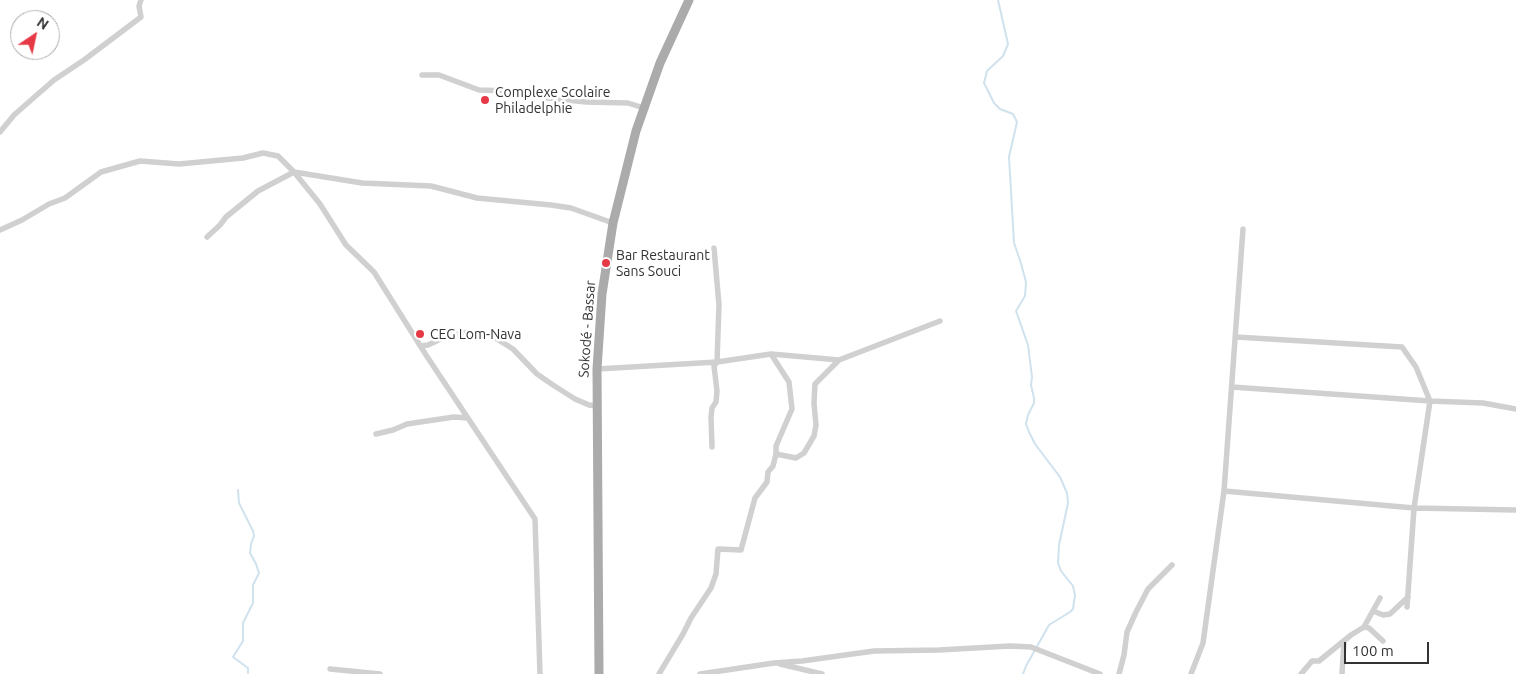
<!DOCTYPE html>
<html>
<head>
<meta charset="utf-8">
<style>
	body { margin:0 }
	#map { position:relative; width:1516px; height:674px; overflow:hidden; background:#fff; font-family:Ubuntu,sans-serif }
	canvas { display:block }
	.north { position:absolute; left:10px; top:10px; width:50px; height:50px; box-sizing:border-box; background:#fff; border:1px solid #adadad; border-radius:50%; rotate:34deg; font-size:14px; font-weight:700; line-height:20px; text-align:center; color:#333 }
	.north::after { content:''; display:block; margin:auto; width:18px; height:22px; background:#e63946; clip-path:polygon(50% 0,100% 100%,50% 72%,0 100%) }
	.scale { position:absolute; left:1344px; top:642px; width:85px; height:22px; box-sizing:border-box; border:2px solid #333; border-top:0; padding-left:6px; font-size:15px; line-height:18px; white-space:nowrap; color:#333; -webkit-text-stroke:4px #fff; paint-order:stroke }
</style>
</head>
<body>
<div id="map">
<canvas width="1516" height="674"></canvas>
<div class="north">N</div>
<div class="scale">100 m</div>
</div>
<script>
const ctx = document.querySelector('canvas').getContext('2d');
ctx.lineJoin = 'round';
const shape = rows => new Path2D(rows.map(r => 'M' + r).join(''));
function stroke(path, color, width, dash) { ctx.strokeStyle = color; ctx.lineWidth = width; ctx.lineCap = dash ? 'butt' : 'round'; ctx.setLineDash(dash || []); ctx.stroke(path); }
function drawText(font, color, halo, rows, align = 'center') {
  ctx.font = font + ' Ubuntu,sans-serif'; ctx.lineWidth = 5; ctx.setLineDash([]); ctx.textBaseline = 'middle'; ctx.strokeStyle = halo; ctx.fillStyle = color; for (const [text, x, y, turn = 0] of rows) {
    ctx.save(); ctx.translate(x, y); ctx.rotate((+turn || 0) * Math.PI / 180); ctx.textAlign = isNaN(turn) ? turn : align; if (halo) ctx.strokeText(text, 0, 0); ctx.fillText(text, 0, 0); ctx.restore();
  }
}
stroke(shape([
	[998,0,1008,44,1003,56,987,71,984,83,994,103,1000,109,1013,114,1017,122,1009,157,1014,243,1020,260,1026,282,1025,296,1016,311,1028,345,1032,377,1031,385,1034,398,1034,403,1028,415,1026,424,1029,432,1035,444,1060,477,1067,493,1068,503,1059,545,1058,563,1061,571,1073,586,1075,595,1073,609,1070,612,1049,625,1026,666,1023,674],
	[238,490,239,503,253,531,254,536,251,544,250,553,256,564,259,573,253,585,253,603,243,623,243,641,233,657,248,668,248,674]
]), '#cfe2ee', 2);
stroke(shape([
	[422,75,439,75,479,90,510,91,548,98,586,102,628,103,644,108],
	[0,132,14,115,54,80,84,60,141,17,139,6,141,0],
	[0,230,22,220,49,204,65,198,101,172,140,161,179,164,243,158,263,153,278,156,294,172,362,183,431,186,477,198,551,205,571,208,613,223],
	[207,237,220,225,226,217,258,191,294,172,320,204,346,245,374,272,426,355,535,519,540,674],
	[1236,337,1402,347,1416,367,1430,401,1414,508,1407,607],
	[420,346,428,345,445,337,456,334,469,332,483,333,492,336,513,349,537,374,553,385,575,399,589,405,597,406],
	[771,354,789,382,792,409,776,446,776,454],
	[597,369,717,362,771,354,839,360],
	[1232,387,1430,401,1483,403,1516,409],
	[376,434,393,430,407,424,454,417,468,418],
	[712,447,711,417,712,408,716,402,717,391,714,366,717,362,719,305,714,248],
	[1224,491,1414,508,1516,510],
	[1373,611,1383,615,1390,614,1408,597],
	[1364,627,1380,598],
	[780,664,822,674],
	[330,669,380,674],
	[659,674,683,634,691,618,711,588,716,574,718,549,741,550,755,498,767,482,768,472,773,466,776,454,796,458,804,453,814,436,816,425,814,403,815,384,839,360,940,321],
	[700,674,774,663,802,661,874,651,939,650,1010,646,1031,647,1100,674],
	[1119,674,1124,655,1127,632,1136,612,1148,589,1172,565],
	[1191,674,1203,643,1224,491,1243,229],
	[1301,674,1312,661,1319,661,1351,635,1364,627,1369,628,1383,641],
	[1342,674,1344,641]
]), '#d0d0d0', 5.5);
stroke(shape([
	[599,674,597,369,602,294,613,223,636,131,660,63,689,0]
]), '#ababab', 9);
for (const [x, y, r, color] of [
	[485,100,5,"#e63946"],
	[606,263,5,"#e63946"],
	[420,334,5,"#e63946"]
]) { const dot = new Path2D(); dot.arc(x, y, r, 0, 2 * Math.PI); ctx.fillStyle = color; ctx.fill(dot); stroke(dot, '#fff', 2); }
drawText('14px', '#333', '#fff', [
	["Complexe Scolaire",495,92],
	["Philadelphie",495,108],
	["Bar Restaurant",616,255],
	["Sans Souci",616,271],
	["CEG Lom-Nava",430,334]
], 'left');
drawText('14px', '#333', '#fff', [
	["Sokodé - Bassar",587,329,-86]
]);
</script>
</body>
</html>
